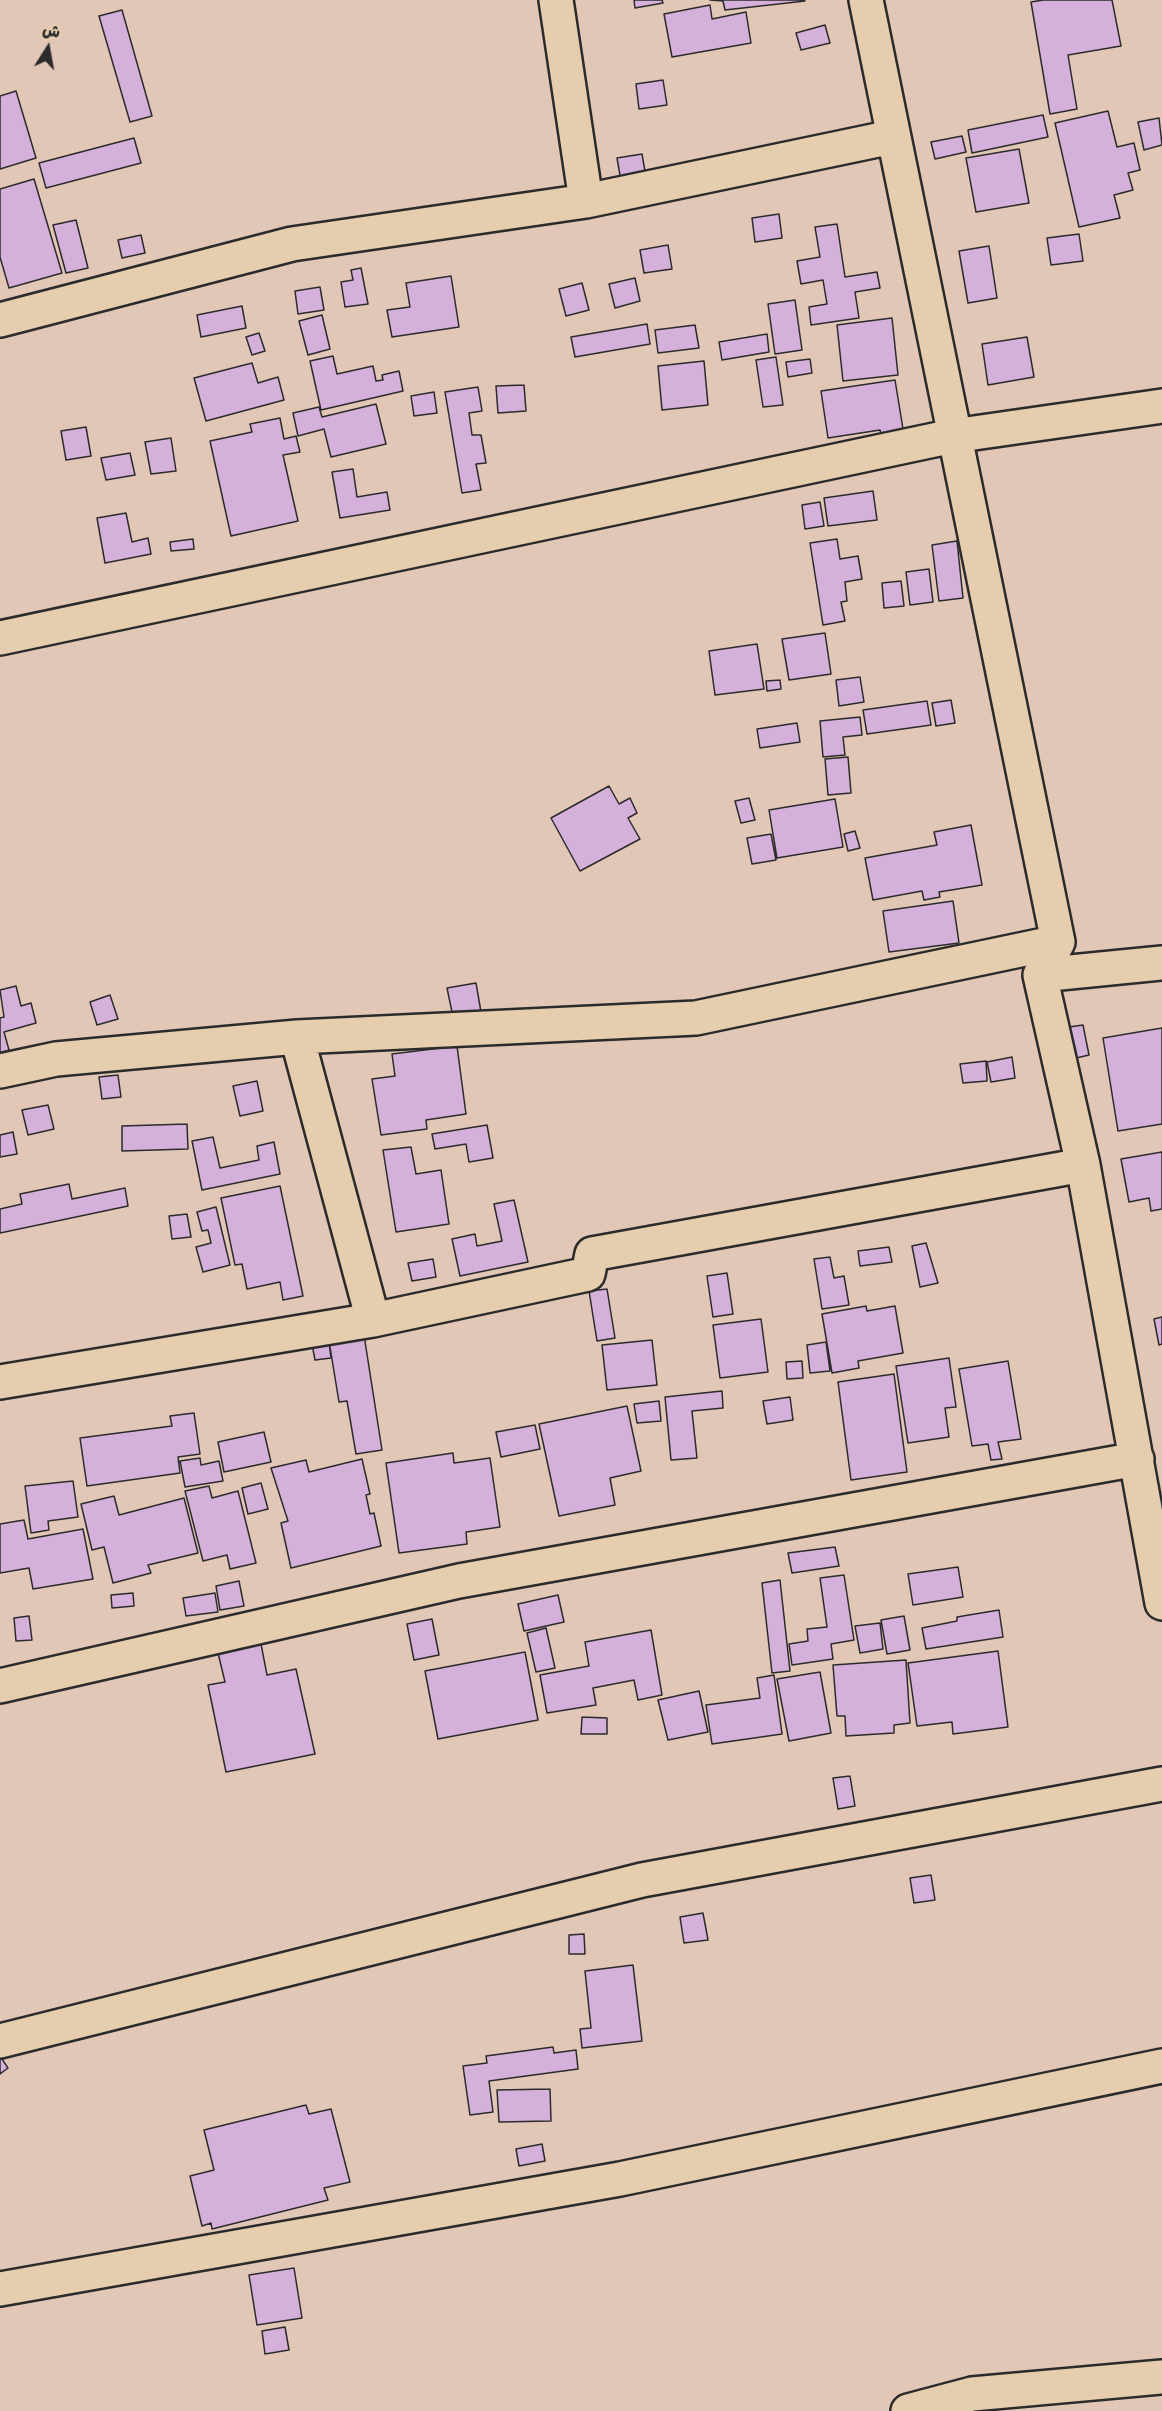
<!DOCTYPE html>
<html>
<head>
<meta charset="utf-8">
<style>
	body { margin:0 }
	#map { position:relative; width:1162px; height:2411px; overflow:hidden; background:#e2c7b7; font-family:"Patrick Hand","Playpen Sans Arabic",sans-serif }
	canvas { display:block }
	.north { position:absolute; left:18px; top:18px; width:60px; height:60px; -webkit-text-stroke:4px #e6cdae; paint-order:stroke; rotate:11deg; font-size:16px; font-weight:700; line-height:24px; text-align:center; color:#2b2b2b }
	.north::after { content:''; display:block; margin:auto; width:21px; height:27px; background:#2b2b2b; clip-path:polygon(50% 0,100% 100%,50% 72%,0 100%) }
</style>
</head>
<body>
<div id="map">
<canvas width="1162" height="2411"></canvas>
<div class="north">ش</div>
</div>
<script>
const ctx = document.querySelector('canvas').getContext('2d');
ctx.lineJoin = 'round';
function fillPath(path, color) { ctx.fillStyle = color; ctx.fill(path, 'evenodd'); }
const shape = rows => new Path2D(rows.map(r => 'M' + r).join(''));
function stroke(path, color, width, dash) { ctx.strokeStyle = color; ctx.lineWidth = width; ctx.lineCap = dash ? 'butt' : 'round'; ctx.setLineDash(dash || []); ctx.stroke(path); }
const building = shape([
	[634,0,662,0,663,3,635,8,634,0],
	[710,0,804,0,805,1,725,10,723,1,710,0],
	[1043,0,1112,0,1121,46,1068,55,1077,109,1050,114,1031,2,1043,0],
	[710,5,712,19,746,12,751,43,672,57,664,14,710,5],
	[122,10,152,116,130,122,99,16,122,10],
	[825,25,830,43,801,50,796,33,825,25],
	[663,80,667,105,639,109,636,84,663,80],
	[16,91,36,158,0,169,0,96,16,91],
	[1108,111,1117,147,1134,143,1140,170,1128,173,1133,190,1114,195,1120,218,1079,227,1055,123,1108,111],
	[1043,115,1048,137,972,153,968,130,1043,115],
	[1159,118,1162,145,1144,150,1138,122,1159,118],
	[962,136,966,152,935,159,931,142,962,136],
	[134,138,141,163,46,188,39,163,134,138],
	[1019,149,1029,203,976,212,966,158,1019,149],
	[642,154,646,177,621,181,617,158,642,154],
	[34,179,62,273,9,288,0,257,0,189,34,179],
	[779,214,782,238,755,242,752,218,779,214],
	[76,220,88,268,66,273,53,225,76,220],
	[837,224,845,277,877,272,880,288,855,292,859,318,811,325,809,307,827,304,823,280,801,284,797,261,820,257,815,227,837,224],
	[1079,234,1083,261,1051,265,1047,238,1079,234],
	[141,235,145,253,122,258,118,240,141,235],
	[668,245,672,269,644,273,640,250,668,245],
	[989,246,997,298,968,303,959,251,989,246],
	[361,268,368,304,345,307,341,282,353,280,351,270,361,268],
	[451,276,459,327,392,337,387,310,410,307,406,283,451,276],
	[635,278,640,301,615,308,609,284,635,278],
	[582,283,589,310,566,316,559,289,582,283],
	[320,287,324,310,298,314,295,291,320,287],
	[795,300,802,350,775,354,768,304,795,300],
	[242,306,246,328,201,337,197,315,242,306],
	[322,315,330,349,308,355,299,321,322,315],
	[892,318,898,375,843,381,837,325,892,318],
	[647,324,650,344,575,357,571,337,647,324],
	[695,325,699,348,658,353,655,330,695,325],
	[259,333,265,351,252,355,246,337,259,333],
	[767,334,769,352,722,360,719,342,767,334],
	[1027,337,1034,377,988,385,982,344,1027,337],
	[333,356,337,374,373,366,376,381,383,380,382,375,399,371,403,391,321,410,310,361,333,356],
	[776,357,783,405,763,407,756,360,776,357],
	[810,359,812,373,788,377,786,362,810,359],
	[704,361,708,405,662,410,658,366,704,361],
	[252,363,258,383,278,377,284,400,206,421,194,378,252,363],
	[895,380,904,435,882,439,880,430,828,438,821,391,895,380],
	[524,385,526,411,498,413,496,386,524,385],
	[478,387,482,411,469,413,472,435,481,435,486,463,476,464,481,490,462,493,445,392,478,387],
	[434,392,437,413,414,416,411,396,434,392],
	[376,404,386,444,331,457,324,429,298,436,293,413,319,407,322,417,376,404],
	[280,418,284,439,296,436,300,452,283,455,298,521,231,536,210,441,252,432,250,424,280,418],
	[86,427,91,456,66,460,61,431,86,427],
	[171,438,176,471,151,474,145,442,171,438],
	[130,453,135,475,106,480,101,458,130,453],
	[353,469,357,497,387,492,390,510,340,518,332,472,353,469],
	[873,491,877,520,828,526,824,498,873,491],
	[820,502,824,526,805,529,802,505,820,502],
	[126,513,132,542,148,538,151,554,105,563,97,518,126,513],
	[193,539,194,549,171,551,170,542,193,539],
	[837,539,840,559,858,556,862,579,845,582,847,601,841,602,845,621,823,625,810,543,837,539],
	[957,541,963,598,939,601,932,545,957,541],
	[929,569,933,602,910,605,906,572,929,569],
	[901,581,904,606,884,608,882,583,901,581],
	[825,633,831,674,789,680,782,639,825,633],
	[757,644,764,689,715,695,709,651,757,644],
	[860,677,864,702,839,706,836,680,860,677],
	[780,680,781,689,767,691,766,681,780,680],
	[951,700,955,723,936,726,932,703,951,700],
	[927,701,931,725,867,734,863,710,927,701],
	[860,717,862,735,843,737,845,755,823,757,820,721,860,717],
	[797,723,800,742,760,748,757,729,797,723],
	[848,757,851,793,828,795,825,759,848,757],
	[609,786,619,804,630,798,637,813,628,818,640,839,580,871,551,818,609,786],
	[749,798,755,820,741,823,735,801,749,798],
	[835,799,843,847,777,858,769,810,835,799],
	[971,825,982,885,939,892,940,897,924,900,922,891,873,900,865,858,937,845,934,832,971,825],
	[855,831,860,848,848,851,844,834,855,831],
	[771,834,776,860,752,864,747,838,771,834],
	[953,901,959,943,889,952,883,911,953,901],
	[476,983,481,1012,453,1017,447,988,476,983],
	[16,986,21,1006,31,1003,36,1023,4,1032,9,1050,0,1053,0,1018,4,1017,0,990,16,986],
	[110,995,118,1019,97,1025,90,1002,110,995],
	[1083,1025,1089,1055,1068,1060,1062,1028,1083,1025],
	[1162,1028,1162,1124,1118,1131,1103,1038,1162,1028],
	[457,1046,466,1114,426,1120,427,1129,381,1135,372,1079,395,1076,392,1054,457,1046],
	[1012,1057,1015,1078,991,1082,987,1062,1012,1057],
	[986,1061,987,1081,963,1083,960,1064,986,1061],
	[118,1075,121,1097,102,1099,99,1077,118,1075],
	[257,1081,263,1111,240,1116,233,1086,257,1081],
	[48,1105,54,1129,28,1135,22,1110,48,1105],
	[187,1124,188,1149,122,1151,122,1126,187,1124],
	[487,1125,493,1158,469,1162,466,1144,435,1149,432,1134,487,1125],
	[13,1132,17,1154,0,1157,0,1135,13,1132],
	[213,1137,220,1168,259,1160,257,1146,274,1142,280,1174,202,1190,192,1141,213,1137],
	[411,1147,416,1174,441,1170,449,1224,396,1232,383,1150,411,1147],
	[1162,1152,1162,1209,1151,1211,1149,1198,1129,1202,1121,1159,1162,1152],
	[69,1184,72,1199,125,1188,128,1206,0,1233,0,1209,22,1204,20,1194,69,1184],
	[280,1186,303,1296,283,1300,280,1282,247,1289,242,1264,235,1265,221,1198,280,1186],
	[514,1200,528,1262,460,1276,452,1239,475,1234,477,1246,502,1241,494,1204,514,1200],
	[216,1207,230,1265,203,1272,196,1247,211,1243,208,1230,202,1231,197,1212,216,1207],
	[187,1214,191,1237,172,1239,169,1216,187,1214],
	[926,1243,938,1283,920,1287,912,1246,926,1243],
	[889,1247,892,1262,860,1266,858,1251,889,1247],
	[830,1257,834,1278,844,1276,849,1305,822,1309,814,1259,830,1257],
	[433,1259,436,1277,412,1281,408,1263,433,1259],
	[727,1273,733,1314,713,1317,707,1276,727,1273],
	[607,1289,615,1338,597,1341,589,1291,607,1289],
	[866,1306,867,1311,895,1306,903,1353,858,1361,859,1368,832,1373,822,1314,866,1306],
	[1162,1317,1162,1344,1159,1345,1154,1319,1162,1317],
	[761,1319,768,1372,720,1378,713,1325,761,1319],
	[364,1335,382,1450,356,1454,347,1401,339,1402,329,1341,364,1335],
	[652,1340,657,1385,607,1390,602,1345,652,1340],
	[329,1342,331,1358,315,1360,312,1344,329,1342],
	[826,1342,830,1371,810,1373,807,1345,826,1342],
	[949,1358,956,1407,945,1408,949,1437,908,1443,896,1366,949,1358],
	[802,1361,803,1378,787,1379,786,1362,802,1361],
	[1008,1361,1021,1439,998,1442,1002,1459,991,1460,988,1444,972,1446,959,1369,1008,1361],
	[894,1374,907,1472,851,1480,838,1382,894,1374],
	[722,1391,723,1408,692,1411,697,1458,671,1460,665,1397,722,1391],
	[790,1397,793,1420,767,1424,763,1401,790,1397],
	[659,1401,661,1421,637,1423,634,1404,659,1401],
	[627,1406,641,1471,610,1478,615,1505,559,1516,539,1424,627,1406],
	[194,1413,200,1454,178,1457,180,1473,87,1486,80,1438,172,1426,170,1416,194,1413],
	[535,1425,540,1449,501,1457,496,1432,535,1425],
	[264,1432,271,1462,224,1472,218,1442,264,1432],
	[453,1453,454,1463,490,1458,500,1527,466,1532,467,1544,399,1553,386,1463,453,1453],
	[200,1458,201,1465,219,1461,223,1481,185,1487,180,1461,200,1458],
	[362,1459,370,1494,366,1495,370,1514,374,1513,381,1546,291,1568,281,1523,288,1521,271,1468,306,1460,309,1472,362,1459],
	[73,1481,78,1517,48,1521,49,1530,31,1533,25,1486,73,1481],
	[261,1483,268,1509,248,1514,242,1488,261,1483],
	[209,1486,212,1498,238,1491,256,1563,230,1569,227,1555,203,1561,185,1491,209,1486],
	[114,1496,119,1515,184,1498,198,1553,148,1565,151,1573,113,1583,104,1547,92,1550,81,1504,114,1496],
	[24,1520,28,1539,83,1529,93,1579,33,1589,29,1568,0,1573,0,1524,24,1520],
	[835,1547,839,1566,792,1573,788,1553,835,1547],
	[958,1567,963,1597,913,1605,908,1574,958,1567],
	[844,1575,854,1640,831,1644,833,1659,792,1665,789,1644,808,1641,807,1629,827,1627,820,1578,844,1575],
	[780,1580,790,1671,772,1673,762,1583,780,1580],
	[239,1581,244,1606,220,1610,216,1586,239,1581],
	[133,1593,134,1606,112,1608,111,1595,133,1593],
	[215,1593,218,1612,186,1616,183,1598,215,1593],
	[558,1595,564,1622,524,1631,518,1604,558,1595],
	[999,1610,1003,1637,926,1649,922,1628,957,1621,957,1617,999,1610],
	[29,1616,32,1640,16,1641,14,1618,29,1616],
	[904,1616,910,1650,887,1654,881,1620,904,1616],
	[432,1619,439,1655,414,1660,407,1624,432,1619],
	[880,1623,883,1649,860,1653,855,1626,880,1623],
	[546,1628,555,1668,536,1672,527,1633,546,1628],
	[651,1630,662,1695,638,1700,634,1680,593,1688,596,1705,547,1713,540,1675,589,1666,585,1642,651,1630],
	[261,1644,267,1675,296,1669,315,1754,226,1772,208,1685,225,1682,218,1653,261,1644],
	[998,1651,1008,1727,953,1734,952,1722,917,1726,908,1663,998,1651],
	[525,1652,538,1720,438,1739,425,1671,525,1652],
	[906,1660,910,1723,894,1725,894,1733,846,1736,845,1716,837,1716,833,1665,906,1660],
	[820,1672,831,1733,789,1741,777,1679,820,1672],
	[774,1675,782,1734,712,1744,706,1705,760,1698,757,1678,774,1675],
	[699,1691,708,1732,668,1740,658,1700,699,1691],
	[582,1717,607,1718,607,1734,581,1734,582,1717],
	[850,1776,855,1806,838,1809,833,1778,850,1776],
	[931,1875,935,1900,914,1903,910,1878,931,1875],
	[703,1913,708,1940,684,1943,680,1917,703,1913],
	[584,1934,585,1954,569,1954,569,1935,584,1934],
	[633,1965,642,2041,582,2048,580,2029,591,2028,585,1971,633,1965],
	[553,2047,554,2053,576,2050,578,2069,489,2081,493,2112,470,2115,463,2066,487,2063,486,2056,553,2047],
	[0,2056,8,2068,0,2074,0,2056],
	[550,2089,551,2121,499,2122,497,2090,550,2089],
	[306,2105,309,2114,331,2109,350,2182,324,2188,328,2200,212,2229,211,2223,202,2226,190,2176,214,2170,204,2130,306,2105],
	[542,2144,545,2161,519,2166,516,2149,542,2144],
	[294,2268,302,2318,257,2325,249,2275,294,2268],
	[285,2327,289,2350,265,2354,262,2331,285,2327]
]);
fillPath(building, '#d4b0da');
stroke(building, '#2b2b2b', 1.5);
const street = shape([
	[556,0,586,201],
	[866,0,1058,942,1040,975,1083,1165,1162,1603],
	[0,320,292,244,586,201,892,137],
	[0,638,953,436,1162,406],
	[1040,975,1162,963],
	[297,1037,373,1320],
	[0,1071,56,1059,297,1037,696,1018,1058,942],
	[0,1382,373,1320,588,1274,592,1254,1083,1165],
	[0,1686,459,1581,1137,1459],
	[0,2041,642,1880,1162,1784],
	[0,2289,620,2179,1162,2066],
	[908,2411,972,2394,1162,2377]
]);
stroke(street, '#2b2b2b', 38);
stroke(street, '#e6cdae', 33);
</script>
</body>
</html>
